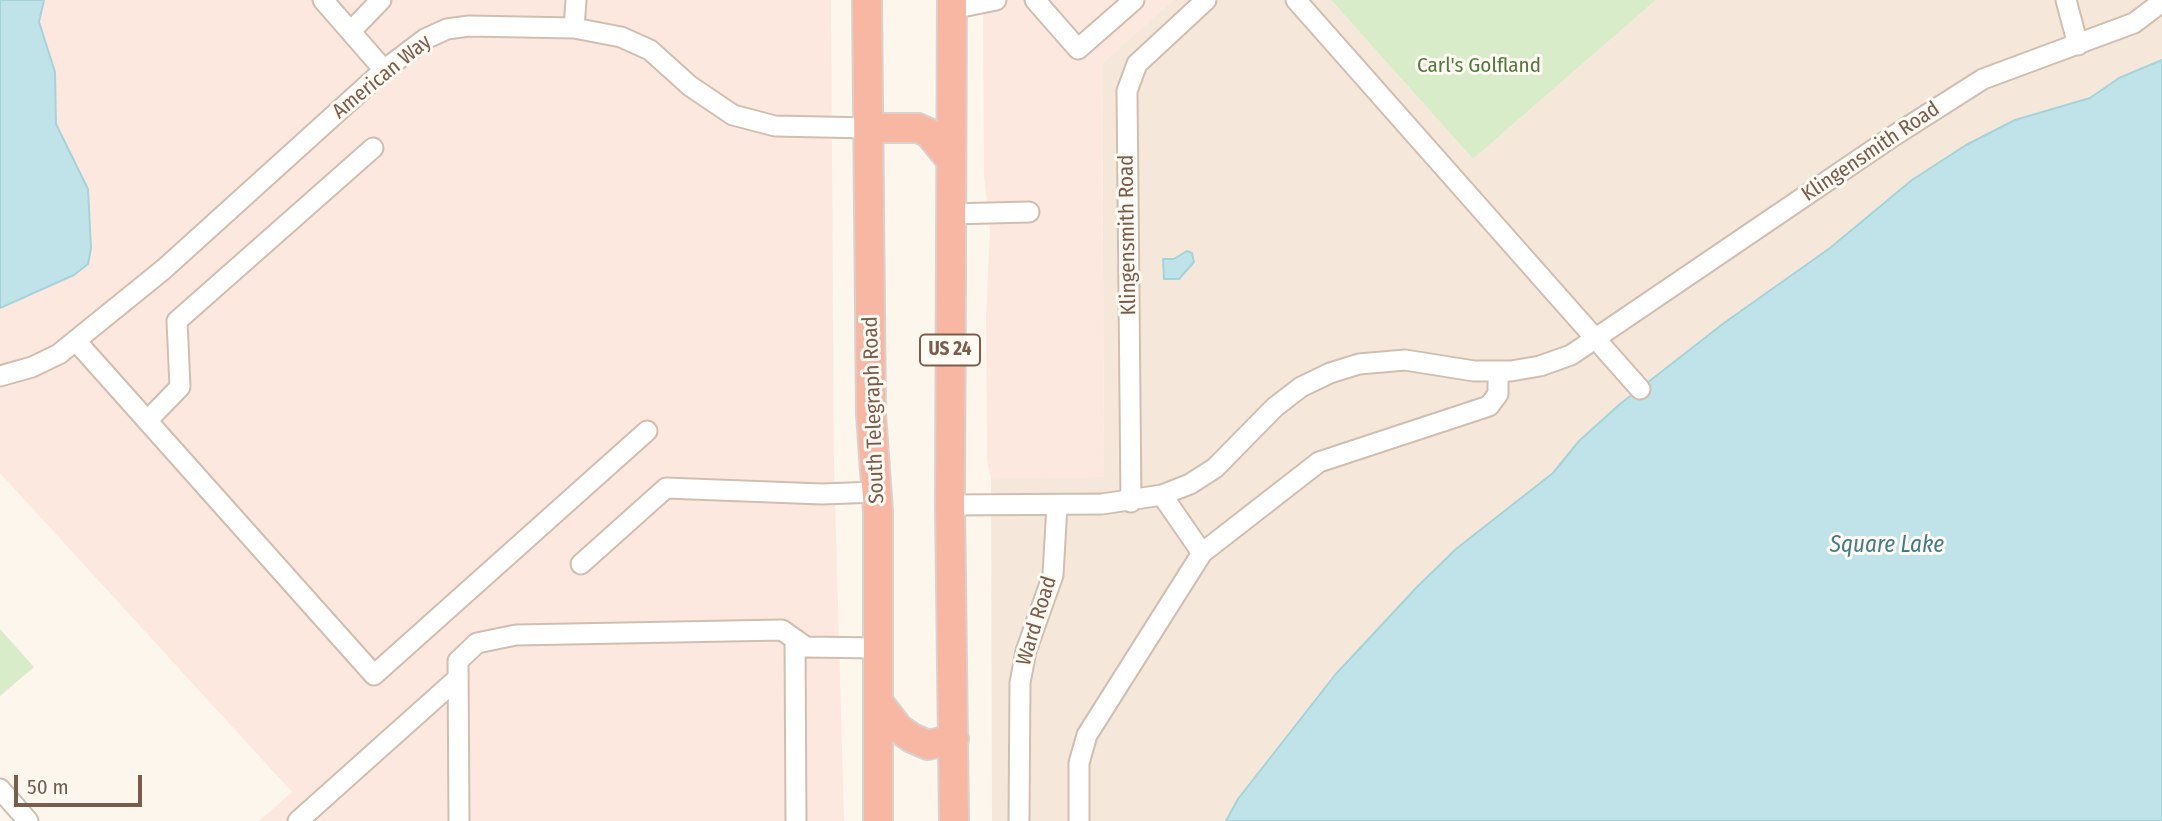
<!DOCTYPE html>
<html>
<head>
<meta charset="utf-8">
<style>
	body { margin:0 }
	#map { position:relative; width:2162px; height:821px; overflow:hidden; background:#fdf6ec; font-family:"Fira Sans Condensed",sans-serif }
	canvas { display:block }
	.scale { position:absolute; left:14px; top:775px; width:128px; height:32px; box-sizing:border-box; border:4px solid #7a5c4d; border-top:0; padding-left:9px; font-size:21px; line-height:24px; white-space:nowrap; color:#7a5c4d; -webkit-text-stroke:5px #fffaf3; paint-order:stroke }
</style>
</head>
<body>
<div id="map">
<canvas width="2162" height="821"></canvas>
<div class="scale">50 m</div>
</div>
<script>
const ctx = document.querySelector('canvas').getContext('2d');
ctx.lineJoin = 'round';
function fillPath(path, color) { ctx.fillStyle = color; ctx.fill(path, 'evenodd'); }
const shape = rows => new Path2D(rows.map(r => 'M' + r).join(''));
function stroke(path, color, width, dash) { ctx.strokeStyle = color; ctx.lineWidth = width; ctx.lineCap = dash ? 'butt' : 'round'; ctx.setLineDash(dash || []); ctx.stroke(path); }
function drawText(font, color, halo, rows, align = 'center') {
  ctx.font = font + ' "Fira Sans Condensed",sans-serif'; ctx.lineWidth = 6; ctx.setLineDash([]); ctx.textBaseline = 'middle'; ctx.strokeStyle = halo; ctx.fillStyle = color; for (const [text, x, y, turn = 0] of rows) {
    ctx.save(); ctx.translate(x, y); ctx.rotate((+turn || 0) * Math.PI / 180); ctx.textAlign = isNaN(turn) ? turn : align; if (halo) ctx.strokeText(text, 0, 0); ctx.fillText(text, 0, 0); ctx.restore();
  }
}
fillPath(shape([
	[1173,0,1331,0,1473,159,1656,0,2162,0,2162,821,992,821,991,478,1104,477,1102,63]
]), '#f5e8da');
fillPath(shape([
	[0,0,831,0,834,463,844,821,259,821,292,792,0,473],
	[983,0,1173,0,1102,64,1104,477,991,478,987,461,986,317,990,229,984,177]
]), '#fde8e0');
fillPath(shape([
	[1331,0,1656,0,1473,159],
	[0,629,34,667,0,696]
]), '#d8ecc9');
const water = shape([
	[0,0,44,0,39,22,55,72,56,124,88,189,91,248,88,264,74,275,0,308,0,0],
	[2162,60,2162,821,1226,821,1238,799,1335,675,1417,587,1456,549,1553,473,1579,441,1620,404,1724,323,1830,248,1912,180,1966,145,2015,120,2090,98,2119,78,2162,60],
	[1187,251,1192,253,1194,262,1179,279,1164,279,1163,259,1174,259,1187,251]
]);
fillPath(water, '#bfe3e8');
stroke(water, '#a5d3da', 2);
const minor = shape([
	[323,0,384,70],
	[1035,0,1078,49,1134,0],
	[1296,0,1640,389],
	[2066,0,2078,45],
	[952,9,996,0],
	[574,28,576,0],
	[351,31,381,0],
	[950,214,1029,212],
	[76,341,374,675,647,431],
	[0,376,32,367,59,354,164,269,384,70,425,39,447,29,469,26,574,28,621,37,650,50,690,86,733,115,775,126,869,128],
	[147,421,180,387,177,321,373,148],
	[1162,495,1202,553],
	[1131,502,1127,91,1137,64,1206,0],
	[950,505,1102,504,1162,495,1190,484,1215,468,1275,407,1301,387,1330,373,1359,364,1405,360,1474,371,1511,371,1540,366,1571,355,1895,135,1983,79,2134,23,2162,2],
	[581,564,666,488,822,494,877,492],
	[795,639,796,821],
	[0,789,28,821],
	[298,821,458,678],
	[459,821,458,661,477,643,516,635,782,630,806,647,878,648],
	[1019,821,1020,683,1026,651,1053,575,1057,505],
	[1079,821,1079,763,1087,735,1202,553,1319,462,1489,406,1498,394,1498,372]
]);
const highway = shape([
	[867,0,871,414,878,512,878,821],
	[952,0,950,505,954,821],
	[869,128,918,128,929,133,950,159],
	[879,703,899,729,912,738,928,745,954,739]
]);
stroke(minor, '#d1beb0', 23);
stroke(highway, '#dad1cd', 32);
stroke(minor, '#fff', 19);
stroke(highway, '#f7b7a3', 28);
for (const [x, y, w] of [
	[950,350,60]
]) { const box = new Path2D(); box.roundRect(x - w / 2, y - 15.5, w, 31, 5); ctx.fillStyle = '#fffaf3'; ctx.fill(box); stroke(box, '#7a5c4d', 2); }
drawText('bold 19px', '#7a5c4d', null, [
	["US 24",950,350]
]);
drawText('21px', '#537a41', '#fffaf3', [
	["Carl's Golfland",1479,66]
]);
drawText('21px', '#7a5c4d', '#fffaf3', [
	["American Way",382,77,-39],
	["Klingensmith Road",1871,152,-34],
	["Klingensmith Road",1128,235,-91],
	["South Telegraph Road",874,410,-92],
	["Ward Road",1037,621,-73]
]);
drawText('italic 23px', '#437c86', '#fffaf3', [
	["Square Lake",1887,546]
]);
</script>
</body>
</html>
